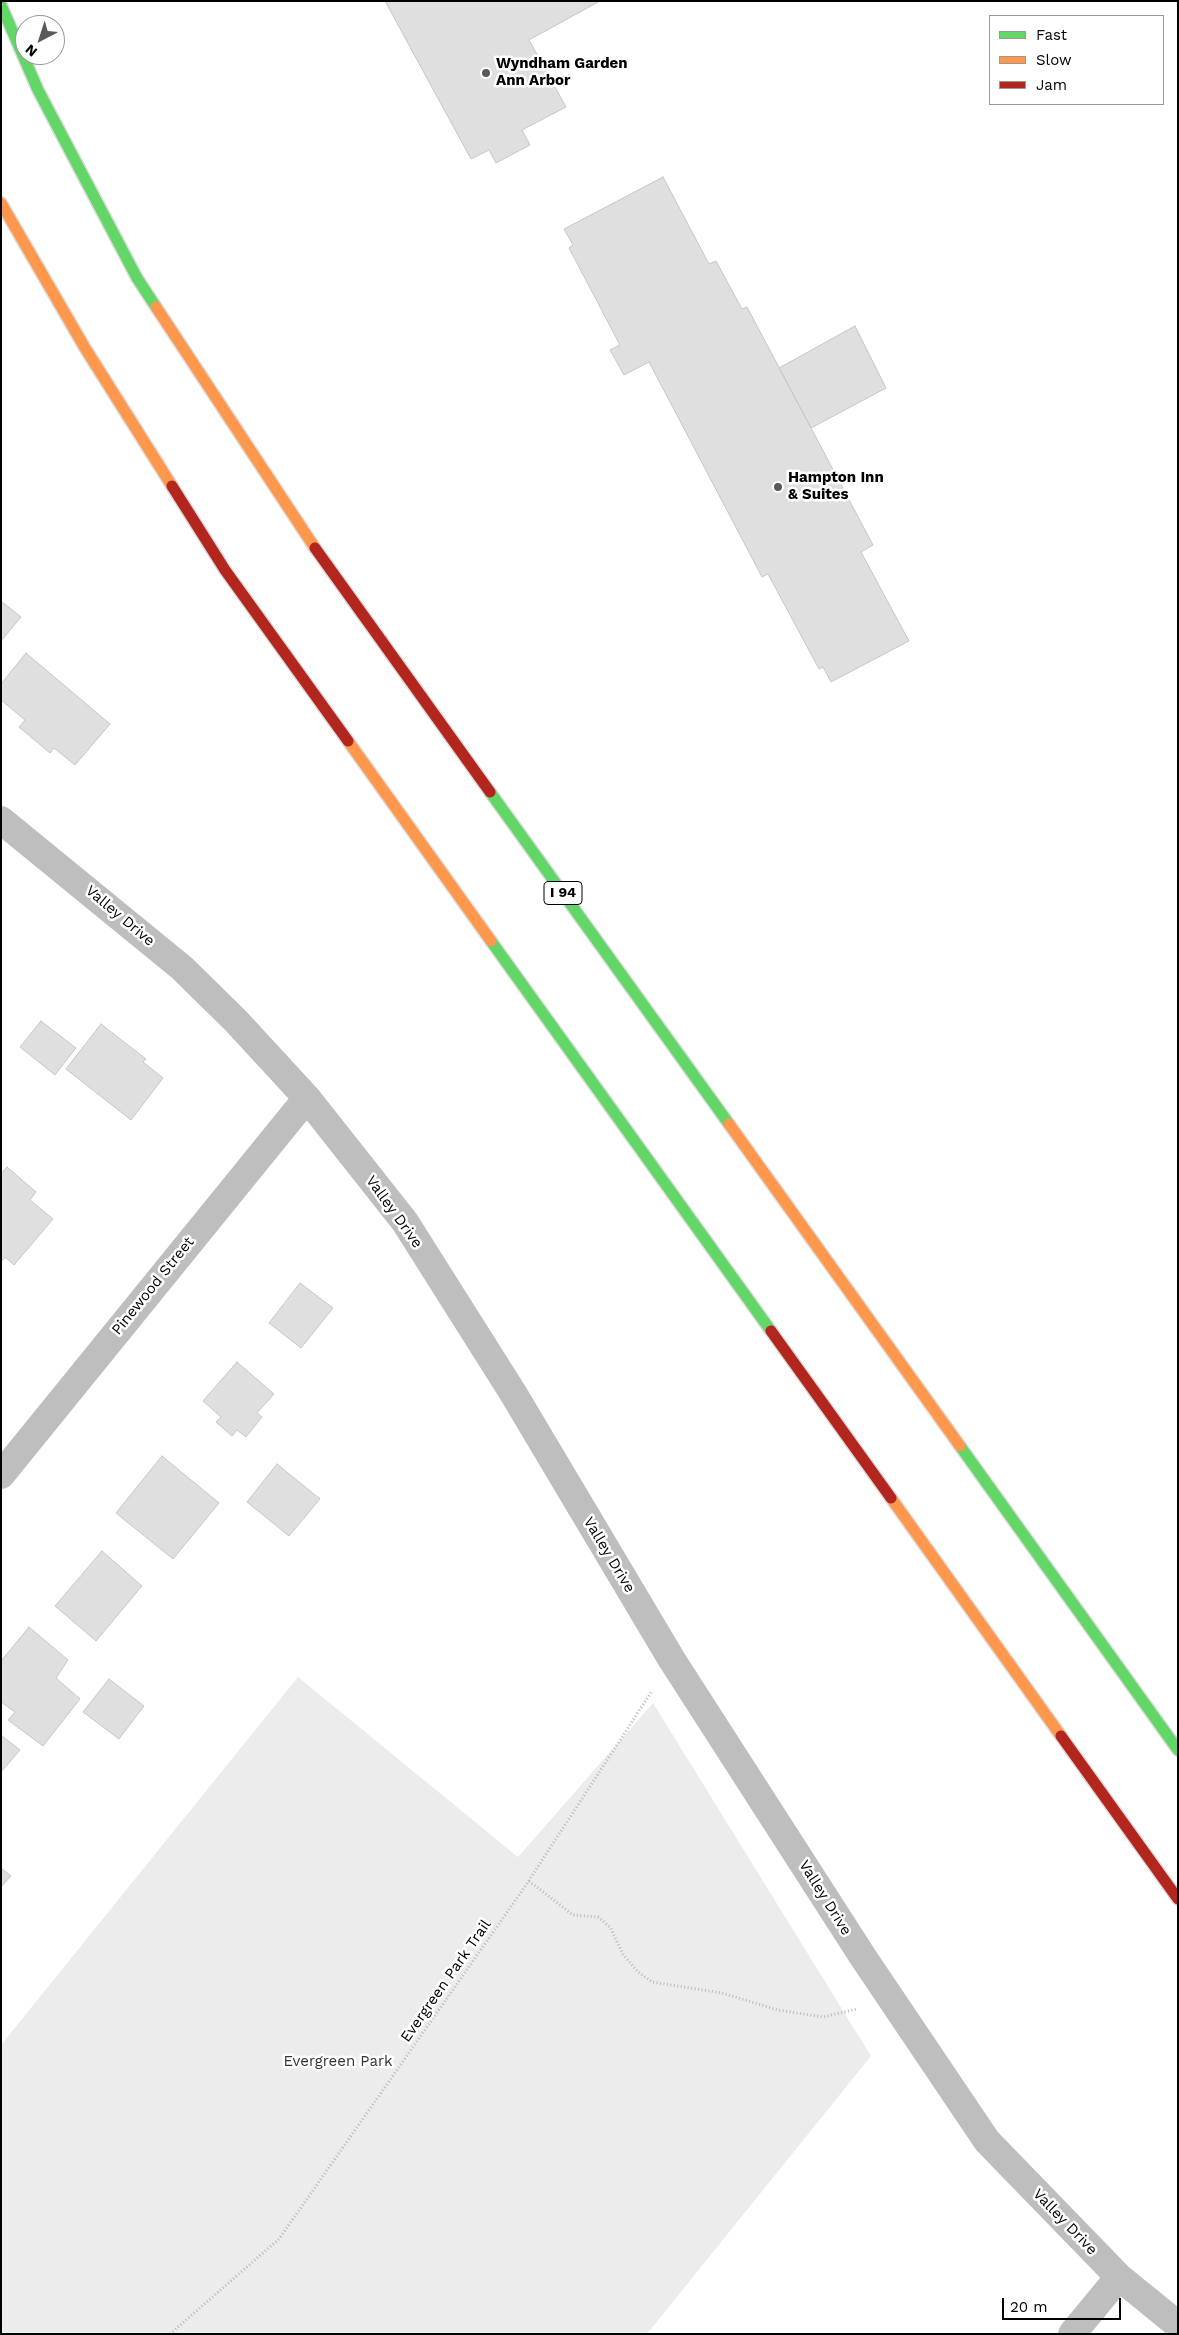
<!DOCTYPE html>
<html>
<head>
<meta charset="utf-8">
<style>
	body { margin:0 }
	#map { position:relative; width:1179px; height:2335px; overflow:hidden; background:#fff; font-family:"Work Sans",sans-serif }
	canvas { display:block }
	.frame { position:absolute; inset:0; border:2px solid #000; pointer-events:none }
	.legend { position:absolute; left:989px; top:15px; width:175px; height:90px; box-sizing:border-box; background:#fff; border:1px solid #999; margin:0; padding:6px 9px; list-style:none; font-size:15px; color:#000 }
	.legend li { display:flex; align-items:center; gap:10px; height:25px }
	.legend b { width:25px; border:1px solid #999 }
	.north { position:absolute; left:15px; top:15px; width:50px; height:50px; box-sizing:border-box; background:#fff; border:1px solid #999; border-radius:50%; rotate:220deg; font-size:14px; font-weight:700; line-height:20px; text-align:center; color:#000 }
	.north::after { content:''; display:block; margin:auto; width:18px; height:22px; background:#595959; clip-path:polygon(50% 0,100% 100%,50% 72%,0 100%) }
	.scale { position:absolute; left:1002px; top:2298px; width:119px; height:22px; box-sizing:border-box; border:2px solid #000; border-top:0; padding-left:6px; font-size:15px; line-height:18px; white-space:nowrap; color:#000; -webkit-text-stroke:4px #fff; paint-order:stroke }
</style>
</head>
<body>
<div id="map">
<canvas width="1179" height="2335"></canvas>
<div class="frame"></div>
<ul class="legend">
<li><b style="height:6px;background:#63d668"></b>Fast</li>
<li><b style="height:6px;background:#ff974d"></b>Slow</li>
<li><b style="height:6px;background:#b3261e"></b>Jam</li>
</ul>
<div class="north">N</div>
<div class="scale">20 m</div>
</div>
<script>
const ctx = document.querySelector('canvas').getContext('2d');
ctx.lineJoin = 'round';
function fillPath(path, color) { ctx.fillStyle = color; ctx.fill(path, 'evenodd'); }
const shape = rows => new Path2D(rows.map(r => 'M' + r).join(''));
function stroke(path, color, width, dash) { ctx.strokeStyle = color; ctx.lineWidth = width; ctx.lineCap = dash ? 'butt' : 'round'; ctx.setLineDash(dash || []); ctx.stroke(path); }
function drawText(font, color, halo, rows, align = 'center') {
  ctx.font = font + ' "Work Sans",sans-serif'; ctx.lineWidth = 5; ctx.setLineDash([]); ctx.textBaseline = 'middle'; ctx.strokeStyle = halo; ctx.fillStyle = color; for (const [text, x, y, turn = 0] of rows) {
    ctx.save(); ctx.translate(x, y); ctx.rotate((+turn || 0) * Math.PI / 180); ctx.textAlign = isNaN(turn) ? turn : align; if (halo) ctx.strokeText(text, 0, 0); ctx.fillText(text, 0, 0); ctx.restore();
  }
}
fillPath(shape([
	[298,1677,518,1857,653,1703,871,2056,647,2334,1,2334,1,2045]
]), '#ececec');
const building = shape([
	[385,1,600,1,529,40,566,107,522,130,530,145,496,163,489,150,471,159,385,1],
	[663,177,709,264,716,261,742,309,747,307,873,545,861,552,909,641,831,682,823,667,819,669,768,574,762,577,649,362,624,375,610,350,620,345,569,248,573,245,564,229,663,177],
	[855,326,886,388,811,428,779,368,855,326],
	[1,601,21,617,1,641,1,601],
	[26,653,110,724,75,765,54,748,50,753,19,727,25,720,1,700,1,684,26,653],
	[41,1021,76,1048,55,1075,20,1047,41,1021],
	[101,1024,146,1059,143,1062,163,1078,131,1120,66,1069,101,1024],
	[7,1167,36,1192,30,1200,53,1219,14,1265,5,1257,1,1262,1,1174,7,1167],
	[300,1283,333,1308,301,1348,269,1323,300,1283],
	[237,1362,274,1394,257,1413,262,1417,246,1437,237,1430,232,1436,216,1422,221,1417,203,1401,237,1362],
	[162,1456,219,1503,173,1559,116,1513,162,1456],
	[277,1464,320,1499,289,1536,247,1502,277,1464],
	[102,1551,142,1586,96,1641,55,1606,102,1551],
	[29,1627,68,1660,56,1678,80,1699,43,1746,8,1720,15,1712,1,1702,1,1661,29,1627],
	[109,1679,144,1706,119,1739,83,1712,109,1679],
	[1,1735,20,1750,1,1772,1,1735],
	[1,1868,11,1876,1,1887,1,1868]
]);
fillPath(building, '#dfdfdf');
stroke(building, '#c7c7c7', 1);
const fast = shape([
	[1,5,38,90,137,278,156,307],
	[490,792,729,1124],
	[491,941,771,1331],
	[960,1446,1178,1750]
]);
const slow = shape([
	[1,203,85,348,172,486],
	[156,307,315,548],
	[348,741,491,941],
	[729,1124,960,1446],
	[891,1498,1061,1736]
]);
const jam = shape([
	[172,486,225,570,348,741],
	[315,548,490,792],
	[771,1331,891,1498],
	[1061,1736,1178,1899]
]);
stroke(fast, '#dbdbdb', 14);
stroke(slow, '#dbdbdb', 14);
stroke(jam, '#dbdbdb', 14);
stroke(shape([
	[529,1881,573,1915,598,1917,610,1927,623,1954,638,1972,652,1982,722,1993,778,2010,823,2017,857,2009],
	[170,2334,279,2239,524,1888,652,1691]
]), '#b9b9b9', 3, [1, 2.5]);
stroke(shape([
	[1,820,182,968,236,1021,307,1098,405,1222,513,1393,672,1660,863,1957,987,2141,1119,2277,1178,2325],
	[1,1475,307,1098],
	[1072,2334,1119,2277]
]), '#bebebe', 28);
stroke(fast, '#63d668', 11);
stroke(slow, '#ff974d', 11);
stroke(jam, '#b3261e', 11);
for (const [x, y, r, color] of [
	[486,73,5,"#595959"],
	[778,487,5,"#595959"]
]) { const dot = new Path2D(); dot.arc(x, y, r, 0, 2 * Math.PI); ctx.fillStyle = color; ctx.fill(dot); stroke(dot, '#fff', 2); }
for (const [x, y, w] of [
	[563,893,38]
]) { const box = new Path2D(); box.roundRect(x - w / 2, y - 11.5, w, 23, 4); ctx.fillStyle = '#fff'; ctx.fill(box); stroke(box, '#000', 1); }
drawText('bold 14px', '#000', null, [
	["I 94",563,893]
]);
drawText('bold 15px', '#000', '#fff', [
	["Wyndham Garden",496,64],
	["Ann Arbor",496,81],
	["Hampton Inn",788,478],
	["& Suites",788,495]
], 'left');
drawText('15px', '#000', '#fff', [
	["Valley Drive",120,916,40],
	["Valley Drive",394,1212,54],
	["Pinewood Street",153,1286,-51],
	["Valley Drive",609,1555,59],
	["Valley Drive",825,1898,58],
	["Evergreen Park Trail",446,1981,-55],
	["Valley Drive",1065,2222,46]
]);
drawText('15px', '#333', '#fff', [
	["Evergreen Park",338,2062]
]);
</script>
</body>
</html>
